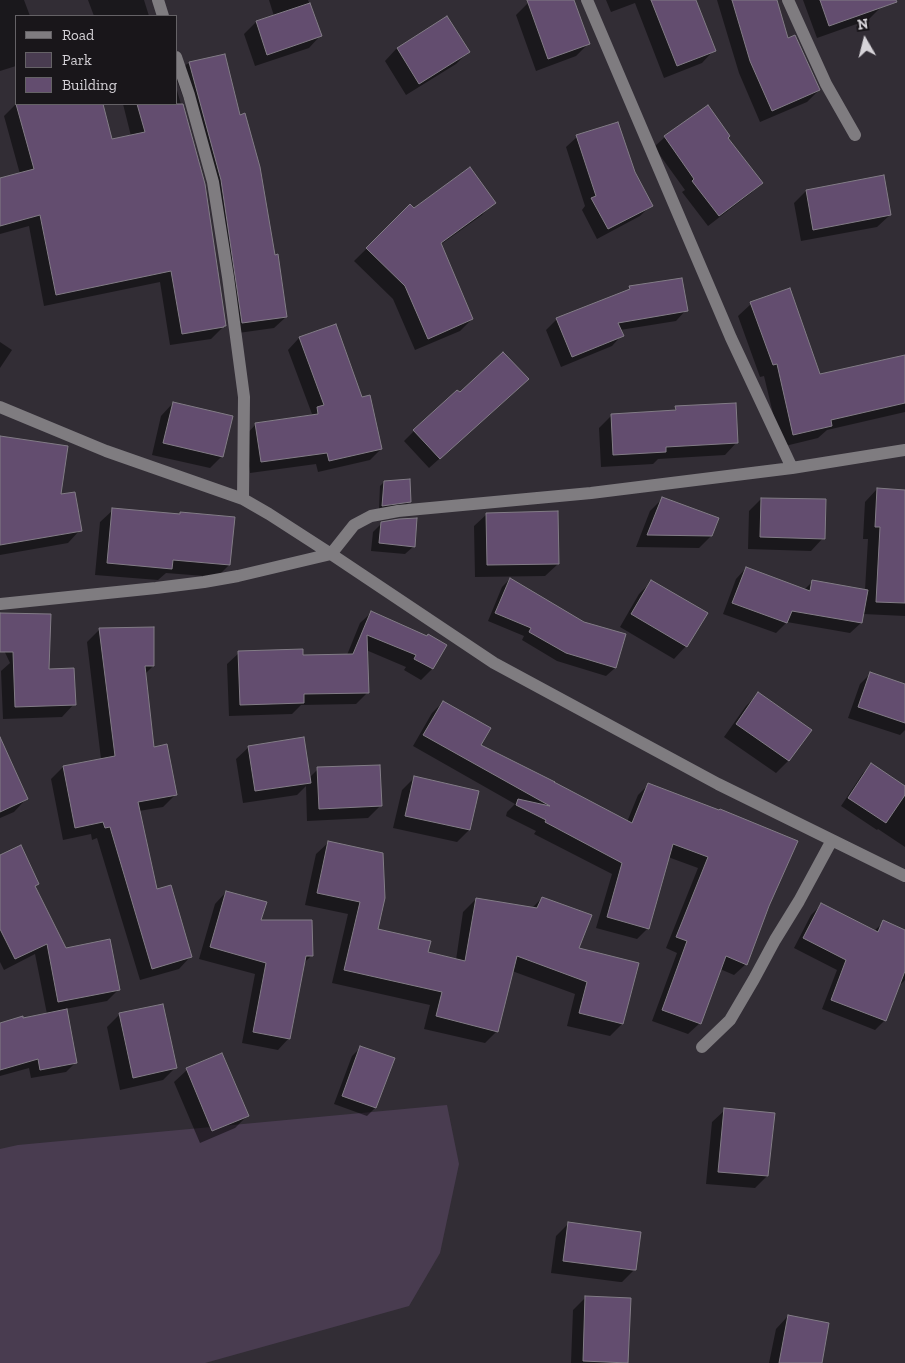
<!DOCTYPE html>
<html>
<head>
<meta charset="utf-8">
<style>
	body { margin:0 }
	#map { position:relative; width:905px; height:1363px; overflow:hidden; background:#322d35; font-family:"Zilla Slab",serif }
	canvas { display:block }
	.legend { position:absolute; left:15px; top:15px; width:162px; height:90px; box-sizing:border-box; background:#19161a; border:1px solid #656266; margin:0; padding:6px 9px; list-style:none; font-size:15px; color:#d6d3d8 }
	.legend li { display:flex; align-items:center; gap:10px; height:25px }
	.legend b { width:25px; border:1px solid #656266 }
	.north { position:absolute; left:840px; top:15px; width:50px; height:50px; -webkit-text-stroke:4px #19161a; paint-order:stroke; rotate:352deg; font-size:14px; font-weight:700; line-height:20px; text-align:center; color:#d6d3d8 }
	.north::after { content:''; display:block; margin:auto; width:18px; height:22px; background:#d6d3d8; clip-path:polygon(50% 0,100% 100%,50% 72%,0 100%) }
</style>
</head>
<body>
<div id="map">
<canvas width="905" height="1363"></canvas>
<ul class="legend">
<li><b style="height:6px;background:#7f7c80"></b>Road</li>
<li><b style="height:14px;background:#493c50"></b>Park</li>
<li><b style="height:14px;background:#634d6f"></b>Building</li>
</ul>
<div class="north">N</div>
</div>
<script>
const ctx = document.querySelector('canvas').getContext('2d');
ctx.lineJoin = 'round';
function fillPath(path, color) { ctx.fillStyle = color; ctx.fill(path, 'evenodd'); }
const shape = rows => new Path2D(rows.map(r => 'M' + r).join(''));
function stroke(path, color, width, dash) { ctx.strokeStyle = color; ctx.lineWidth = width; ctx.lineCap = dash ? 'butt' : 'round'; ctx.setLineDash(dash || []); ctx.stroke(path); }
fillPath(shape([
	[447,1105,459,1164,440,1253,409,1306,205,1363,0,1363,0,1149,18,1145]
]), '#493c50');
fillPath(shape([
	[0,0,24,0,30,16,16,16,16,66,0,71],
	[88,0,144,0,149,16,94,16],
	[269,0,308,0,320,36,309,48,255,66,244,34,256,22,274,16],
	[537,0,572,0,588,44,576,56,536,71,516,15,528,3],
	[606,0,695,0,714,50,702,63,664,78,635,3,611,12],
	[717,0,775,0,787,40,819,90,807,102,760,122,739,73],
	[803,0,878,0,881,7,868,20,817,38],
	[397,48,468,52,456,64,406,95,385,61],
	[224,55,286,317,274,328,231,334,210,192,186,105,176,78,176,75,187,64],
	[176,87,204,184,225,325,211,339,170,345,160,282,44,306,29,226,0,234,0,180,20,174,4,116,16,104,101,104,111,141,131,136,123,104,176,104],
	[708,107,727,138,761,183,751,193,708,226,682,192,685,190,654,147,665,137],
	[577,137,651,205,640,216,597,239,582,210,585,206,566,147],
	[806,191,890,215,877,227,801,241,794,203],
	[494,202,482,215,440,245,472,319,460,331,415,350,393,299,354,261,410,206,414,210],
	[630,288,686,310,676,321,620,330,622,335,612,346,561,367,546,330,557,319,626,292],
	[751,304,819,375,905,356,905,412,827,430,818,438,781,447,764,376,760,377,738,316],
	[335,326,381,449,370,460,318,472,316,464,250,473,245,436,256,424,308,417,312,414,288,350,299,338],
	[0,342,12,350,0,368],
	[516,390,429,468,404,441,414,431,460,394],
	[173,403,222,456,210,468,152,455,161,416],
	[676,408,737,442,725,455,658,459,653,464,601,467,599,428,612,415,672,412],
	[0,438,60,496,80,530,68,543,0,555],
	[384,482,410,501,406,505,379,509,380,486],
	[877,489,905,491,905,616,863,614,861,623,850,633,787,622,776,633,723,614,736,579,746,568,804,590,813,581,865,590,868,539,863,539,865,502],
	[663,498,711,536,699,548,636,547,650,511],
	[761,499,823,538,811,551,748,549,749,511],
	[113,510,178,516,181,513,229,565,217,577,166,573,158,580,95,575,100,522],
	[487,514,558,564,545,576,475,577,474,526],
	[381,524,414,546,405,554,371,551,373,532],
	[510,579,615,668,606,676,557,661,522,640,524,636,488,621,502,587],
	[651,582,686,646,674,659,620,627,639,594],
	[372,612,445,645,432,669,421,680,404,670,406,667,366,650,367,693,356,704,301,705,292,714,229,716,227,664,239,653,302,656,347,655,360,623],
	[0,614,48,670,74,704,62,717,3,719,1,671,10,663,2,646,0,646],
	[100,629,153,666,144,675,153,748,176,794,163,807,139,811,156,891,191,956,179,969,140,980,97,838,92,840,91,834,63,840,51,779,63,767,101,759,87,642],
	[870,674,905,685,905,730,900,735,848,718,860,684],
	[758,694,810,730,788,761,776,773,724,737,746,706],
	[443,702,479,745,627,822,638,795,649,784,768,905,746,964,734,975,720,969,700,1023,688,1034,652,1021,677,953,666,948,698,868,668,857,648,928,637,939,596,928,612,874,534,834,536,831,506,816,507,812,515,804,413,746,432,713],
	[249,747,309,778,318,769,380,806,368,818,307,821,306,786,297,795,243,803,236,759],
	[872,765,905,787,905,847,878,829,877,830,841,806,863,773],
	[0,770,26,799,14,812,0,818],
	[414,778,478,792,469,830,457,842,393,828,402,790],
	[329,842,376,930,427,953,456,960,463,912,476,899,531,909,542,898,578,948,622,1024,610,1036,567,1026,575,994,512,971,497,1031,485,1043,424,1029,430,1005,332,983,348,914,305,905,316,854],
	[0,856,38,883,34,887,65,949,118,990,107,1001,65,1009,76,1062,66,1072,31,1078,29,1068,0,1076,0,1024,47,1014,35,954,4,970,0,962],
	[226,892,260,922,311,956,303,964,289,1038,278,1050,242,1043,255,974,199,959,215,904],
	[821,905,874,931,884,922,905,931,905,980,901,984,899,983,885,1020,875,1030,822,1009,837,970,794,948,811,915],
	[120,1014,175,1068,163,1080,120,1090,107,1027],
	[361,1047,375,1108,367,1116,334,1104,352,1056],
	[187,1070,247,1116,235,1128,200,1143,174,1082],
	[725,1110,767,1176,755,1188,706,1184,712,1122],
	[568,1224,635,1269,622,1282,620,1282,551,1273,556,1236],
	[586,1297,627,1363,571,1363,573,1310],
	[788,1316,820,1363,769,1363,776,1329]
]), '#0007');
const building = shape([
	[527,0,574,0,590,44,548,59,527,0],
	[651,0,696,0,716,51,677,66,651,0],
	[732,0,777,0,788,38,795,35,820,90,772,111,750,61,732,0],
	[820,0,896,0,897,2,829,26,820,0],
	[310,3,322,36,267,55,256,21,310,3],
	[447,16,470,52,419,84,397,48,447,16],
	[225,54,240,115,245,113,260,167,275,255,278,254,287,317,242,323,221,180,189,62,225,54],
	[16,104,103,104,112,139,145,132,137,104,183,104,205,184,226,326,224,326,224,327,182,334,171,271,56,295,40,215,0,226,0,178,34,169,16,104],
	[708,105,730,136,728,138,763,183,719,216,692,181,694,179,664,136,708,105],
	[618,122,635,172,653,206,608,229,591,198,596,196,576,135,618,122],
	[470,167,496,203,441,243,473,319,428,339,405,286,366,248,410,204,414,208,470,167],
	[884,175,891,215,813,230,806,190,884,175],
	[682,278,688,311,618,323,624,336,572,357,556,318,630,289,629,286,682,278],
	[790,288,820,374,905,355,905,403,831,420,832,426,793,435,777,364,773,365,750,302,790,288],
	[336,324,362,397,370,395,382,449,329,461,327,453,261,462,255,423,318,414,317,407,324,405,299,337,336,324],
	[503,352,529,379,440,459,413,430,457,390,460,392,503,352],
	[173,402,233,416,223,457,163,443,173,402],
	[736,403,738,443,666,447,666,452,613,455,611,414,676,410,675,406,736,403],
	[0,436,68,446,61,494,75,492,82,531,0,545,0,436],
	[410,479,411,502,382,506,384,481,410,479],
	[877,488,905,490,905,603,876,602,880,527,875,527,877,488],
	[662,497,719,518,712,536,647,535,662,497],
	[761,498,826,499,825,539,760,537,761,498],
	[112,508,180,514,180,512,235,517,230,565,173,560,172,569,107,563,112,508],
	[558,511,559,564,487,565,486,513,558,511],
	[417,518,415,547,379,543,381,522,399,519,417,518],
	[746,567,810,591,812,580,868,590,862,623,792,611,787,623,732,603,746,567],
	[510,578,584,622,626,634,616,668,566,653,529,632,531,628,495,613,510,578],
	[651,580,708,613,687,647,631,614,651,580],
	[371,611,427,636,428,634,447,645,433,669,414,659,416,655,367,635,369,693,304,694,304,703,240,705,238,651,303,649,303,655,353,654,371,611],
	[0,613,51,614,49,669,74,668,76,705,15,707,13,652,0,652,0,613],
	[154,627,154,666,145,666,154,747,167,744,177,795,138,802,157,889,171,885,192,957,152,969,110,827,105,828,103,822,75,828,63,766,115,756,99,628,154,627],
	[870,672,905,684,905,723,858,707,870,672],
	[758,692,812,730,789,761,736,724,758,692],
	[443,701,491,728,481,745,555,782,554,782,632,823,648,783,719,810,720,809,798,841,769,906,747,965,726,956,701,1024,662,1010,687,941,676,937,708,857,673,844,649,929,607,917,622,863,545,822,546,820,516,805,518,799,550,806,423,735,443,701],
	[0,737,28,799,0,812,0,737],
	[304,737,311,783,255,791,248,746,304,737],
	[871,763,905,786,905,795,886,823,848,798,871,763],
	[380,765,382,806,319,809,317,767,380,765],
	[414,776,479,791,470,830,405,816,414,776],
	[328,841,383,853,385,898,378,929,431,941,428,952,465,961,476,898,537,908,542,897,592,915,579,948,639,963,623,1024,579,1013,587,982,517,956,498,1032,436,1016,442,992,344,970,360,902,317,893,328,841],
	[21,845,39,884,35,886,66,948,110,939,120,990,58,1002,47,944,15,959,0,929,0,855,21,845],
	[226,891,267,902,261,920,312,920,313,956,306,956,290,1039,253,1032,266,963,210,947,226,891],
	[821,903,878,932,883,920,905,930,905,971,886,1021,831,1000,846,960,803,938,821,903],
	[163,1004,177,1068,133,1078,119,1013,163,1004],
	[67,1009,77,1063,40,1070,38,1059,0,1070,0,1023,23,1016,23,1018,67,1009],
	[360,1046,395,1058,376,1108,342,1096,360,1046],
	[222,1053,249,1116,212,1131,186,1068,222,1053],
	[724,1108,775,1113,768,1176,718,1172,724,1108],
	[568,1222,641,1232,636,1270,633,1270,563,1261,568,1222],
	[585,1296,631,1298,628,1363,583,1361,585,1296],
	[788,1315,829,1323,822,1363,779,1363,788,1315]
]);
fillPath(building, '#634d6f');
stroke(building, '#827c86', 1);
stroke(shape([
	[158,0,163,16],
	[587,0,731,338,792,468],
	[788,0,826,84,855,135],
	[176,57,189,95,213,182,228,277,244,397,243,499],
	[0,407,106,451,243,499,269,514,331,554,494,663,718,784,905,876],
	[0,604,156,588,204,582,238,576,331,554,354,525,371,516,398,511,591,493,792,468,905,450],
	[702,1047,730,1020,754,979,775,940,799,901,832,840]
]), '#7f7c80', 12);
</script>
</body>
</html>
